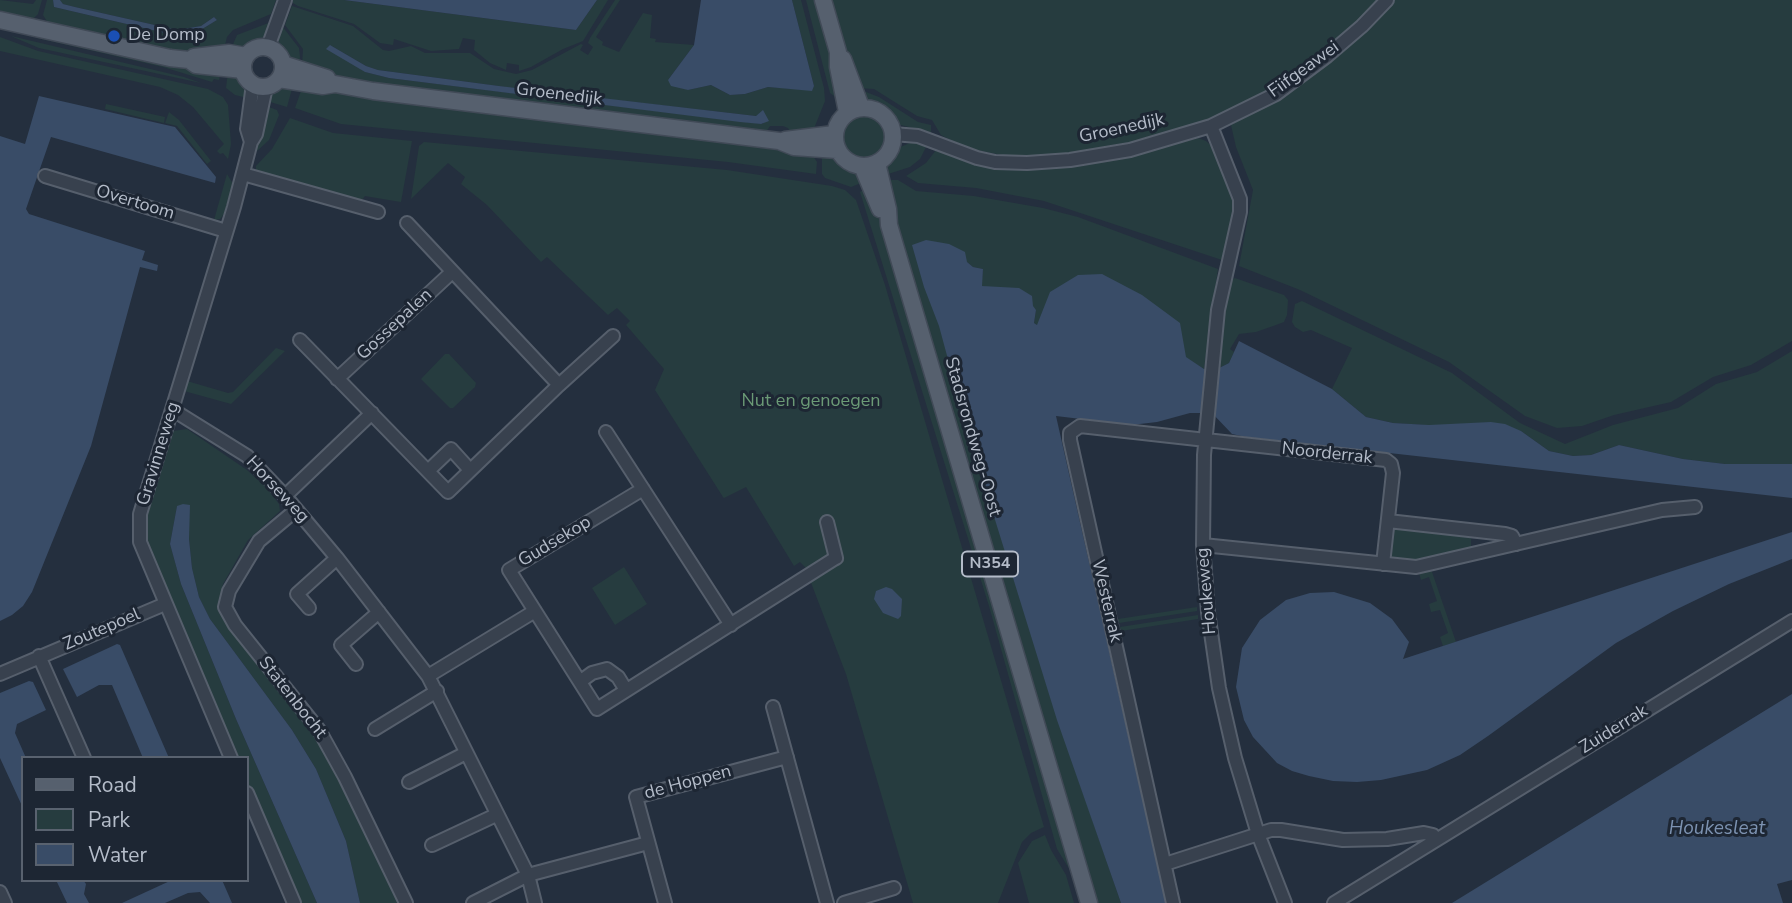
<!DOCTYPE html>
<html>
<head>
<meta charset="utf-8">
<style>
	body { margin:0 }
	#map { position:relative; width:1792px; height:903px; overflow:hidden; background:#242f3e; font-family:"Nunito Sans",sans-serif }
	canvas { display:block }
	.legend { position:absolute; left:21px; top:756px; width:228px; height:126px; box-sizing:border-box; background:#1d2633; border:2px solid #59626f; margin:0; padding:9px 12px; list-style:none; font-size:21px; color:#b4bcc9 }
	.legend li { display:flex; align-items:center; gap:14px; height:35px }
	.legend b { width:35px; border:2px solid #59626f }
</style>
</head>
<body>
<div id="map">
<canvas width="1792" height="903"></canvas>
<ul class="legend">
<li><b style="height:9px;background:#56606e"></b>Road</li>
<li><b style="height:19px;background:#263c3f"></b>Park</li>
<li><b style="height:19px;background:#394c67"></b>Water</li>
</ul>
</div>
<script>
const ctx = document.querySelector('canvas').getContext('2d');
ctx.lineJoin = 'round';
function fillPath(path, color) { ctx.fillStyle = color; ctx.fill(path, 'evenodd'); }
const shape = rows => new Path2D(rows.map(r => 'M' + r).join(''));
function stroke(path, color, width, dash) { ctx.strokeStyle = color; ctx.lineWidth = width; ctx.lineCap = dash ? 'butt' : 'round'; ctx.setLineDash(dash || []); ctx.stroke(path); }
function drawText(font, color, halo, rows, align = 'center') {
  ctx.font = font + ' "Nunito Sans",sans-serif'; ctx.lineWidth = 6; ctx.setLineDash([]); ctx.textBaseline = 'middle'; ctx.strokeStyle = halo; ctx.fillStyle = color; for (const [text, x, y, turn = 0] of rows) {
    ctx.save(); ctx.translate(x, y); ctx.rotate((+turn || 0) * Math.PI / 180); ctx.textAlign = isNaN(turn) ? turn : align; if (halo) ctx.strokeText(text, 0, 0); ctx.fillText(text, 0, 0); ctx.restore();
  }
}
fillPath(shape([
	[0,0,33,4,36,0,42,0,38,14,33,19,0,11],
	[47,0,53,0,54,7,165,33,175,37,199,31,217,20,214,17,201,26,177,30,75,7,63,4,60,0,276,0,271,14,233,30,227,37,224,49,194,52,166,51,48,23,43,15],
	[293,0,344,0,576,30,597,0,608,0,583,41,563,49,531,67,519,71,519,65,507,63,506,70,490,63,474,50,475,40,463,38,459,49,431,51,394,39,393,45,380,43,354,24,298,6,293,3],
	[615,0,620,0,596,37,603,42,602,45,619,52,643,13,652,15,650,38,656,39,655,42,694,45,668,80,688,90,711,85,730,95,745,94,768,87,812,90,814,86,792,0,801,0,824,88,825,101,815,126,813,130,791,133,788,128,783,126,770,126,766,132,372,85,302,66,303,49,285,25,292,6,353,26,383,50,389,51,411,46,425,53,470,53,494,69,516,74,532,70,581,44,583,45,580,50,588,55,593,47,588,43,590,38],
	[330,45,366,66,378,70,536,91,756,116,761,113,763,124,389,78,365,72],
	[806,0,816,0,841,94,834,96,830,93],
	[829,0,1379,0,1346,33,1312,60,1268,91,1229,113,1192,126,1127,145,1039,157,1007,156,965,148,941,135,932,120,917,116,874,89,858,88],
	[1394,0,1792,0,1792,341,1751,365,1713,377,1671,402,1614,415,1582,426,1557,428,1525,416,1449,362,1300,290,1239,266,1253,190,1236,147,1231,125,1268,102,1368,27],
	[271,22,262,39,244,48,231,49,237,35],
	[282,26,299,48,300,57,299,64,290,60,280,47,278,37],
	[37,34,221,70,219,80,214,79,212,82,163,67,37,38],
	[11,36,184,77,201,83,39,48],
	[0,37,38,51,208,89,223,97,228,105,231,144,228,159,223,153,220,154,217,151,224,144,193,107,178,95,160,87,0,51],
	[228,71,240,77,246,87,247,98,235,95,226,88],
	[293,85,287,107,267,101,276,88],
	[302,88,620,128,799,153,813,156,817,162,816,174,728,162,341,124,295,108],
	[866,92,879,97,918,122,931,125,931,133,897,124,885,111,866,100,862,94],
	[106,104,165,117,164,123,105,109],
	[266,106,277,110,279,115,269,140,256,152],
	[169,112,179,120,211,161,207,164,177,126,165,123],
	'843 137a21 21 0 1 1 42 0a21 21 0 1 1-42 0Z',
	[290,118,333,133,412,141,401,202,365,196,361,201,256,172,256,166,272,149],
	[1198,138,1206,141,1215,149,1235,205,1222,260,1044,201,976,188,918,183,906,176,926,163,936,150,978,165,1019,170,1116,160],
	[424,142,727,170,832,186,845,190,856,200,885,285,1044,827,1031,833,1022,842,998,903,913,903,846,674,810,580,836,562,841,563,841,553,830,554,806,568,800,562,794,566,746,487,724,498,723,497,655,390,664,369,626,325,630,321,617,308,608,315,547,257,541,262,487,205,461,184,465,177,448,163,411,199,419,146],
	[912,142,927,145,920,159,910,167,885,175,886,166,896,149],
	[822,153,832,156,843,165,859,173,861,183,851,187,825,178,822,174],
	[227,174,233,184,224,214,220,219,214,220],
	[889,180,898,180,916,191,974,196,1043,208,1078,217,1218,269,1204,369,1186,358,1037,325,1034,323,1036,310,990,288,981,286,983,269,973,267,967,262,1077,775,1121,903,1095,903,895,221,886,181],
	[868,187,901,282,1076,880,1057,849,989,606,860,192],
	[1235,278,1284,295,1288,300,1287,315,1284,322,1276,325,1256,332,1239,334,1230,349,1234,352,1229,363,1217,369,1228,287,1231,280],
	[1302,301,1452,373,1520,423,1565,444,1613,425,1678,408,1716,384,1757,372,1792,351,1792,464,1725,464,1683,459,1619,445,1591,455,1573,456,1549,451,1521,431,1393,423,1366,417,1332,389,1352,348,1311,330,1303,332,1295,327,1292,322,1295,304],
	[276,348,285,351,231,404,184,391,187,381,228,393,233,392],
	[445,354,449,354,476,383,475,387,453,408,450,408,421,379],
	[187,429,247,470,265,486,279,504,280,511,248,540,223,584,219,605,223,617,241,643,296,705,324,746,401,903,360,903,346,841,316,769,292,730,210,619,199,597,192,568,189,539,177,506,170,544,181,584,236,719,317,903,299,903,247,781,247,758,237,758,145,539,147,511,170,435,173,431],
	[1396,527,1468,535,1471,539,1471,547,1420,563,1392,559,1389,556,1391,531],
	[624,567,647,604,615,625,592,588],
	[1431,569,1456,642,1443,646,1440,637,1448,633,1440,610,1431,612,1429,604,1437,601,1429,577,1421,580,1419,573],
	[1197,607,1197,611,1119,623,1118,619],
	[1198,615,1198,619,1121,631,1120,627],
	[1045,835,1051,850,1066,875,1074,903,1029,903,1018,863,1032,841]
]), '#263c3f');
fillPath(shape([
	[53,0,60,0,63,4,75,7,177,30,201,26,214,17,217,20,199,31,175,37,165,33,54,7],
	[344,0,597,0,576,30],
	[701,0,792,0,814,86,812,91,768,87,745,94,730,95,711,85,688,90,671,86,668,80,694,45],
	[330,45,366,66,378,70,499,86,756,116,763,110,769,121,761,124,740,122,389,78,365,72,326,49],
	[39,96,175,127,216,177,215,183,51,137,26,209,29,214,145,251,142,260,158,265,157,271,140,267,91,446,32,592,23,606,12,615,0,621,0,136,25,144],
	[926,240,949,244,965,252,967,262,973,267,983,269,982,286,1019,288,1032,296,1033,306,1036,310,1034,323,1037,325,1050,292,1078,275,1102,274,1142,295,1180,323,1186,357,1204,369,1217,369,1229,363,1239,341,1332,389,1366,417,1393,423,1429,425,1491,422,1505,424,1521,431,1549,451,1573,456,1591,455,1619,445,1683,459,1725,464,1792,464,1792,498,1246,437,1232,434,1212,413,1190,413,1157,422,1131,425,1056,416,1166,903,1121,903,1057,720,966,426,939,326,924,287,912,245],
	[183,504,190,505,189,539,192,568,199,597,210,619,292,730,316,769,346,841,360,903,317,903,236,719,181,584,170,544,177,506],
	[1792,532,1792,559,1729,584,1673,611,1616,643,1488,736,1460,755,1427,770,1381,780,1357,782,1333,781,1309,776,1292,771,1277,763,1253,737,1244,720,1236,687,1242,648,1260,620,1286,600,1310,593,1334,592,1370,603,1392,619,1409,642,1403,659],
	[886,587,892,589,902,599,901,616,898,619,883,613,874,599,876,591],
	[117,644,120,645,169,758,143,758,112,685,99,685,77,697,63,669],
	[29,681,33,682,46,710,17,724,15,733,26,758,23,758,23,808,0,758,0,693],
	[1792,694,1792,880,1777,884,1783,903,1452,903],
	[56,880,83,880,86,884,84,894,89,903,67,903],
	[172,880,222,880,232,903,210,903,200,892,188,893,165,903,122,903]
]), '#394c67');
const minor = shape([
	[268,47,285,0],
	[1211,126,1240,199,1240,212,1218,310,1204,455,1203,545,1208,612,1219,688,1235,758,1258,834,1285,903],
	[893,134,918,136,977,158,995,162,1027,163,1070,160,1130,150,1211,126,1276,94,1327,56,1362,26,1387,0],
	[251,142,247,129,253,84],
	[243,174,378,212],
	[45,176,226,231],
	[407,223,559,385,613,336],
	[300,340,448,492,559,385],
	[337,379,452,272],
	[173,410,247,456,285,496,337,558,428,676,528,875,535,903],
	[606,432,731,625],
	[428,471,451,449,470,470],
	[643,489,509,570,597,709,834,559,836,558,827,522],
	[285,496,372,413],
	[296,510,259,541,229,591,225,607,235,625,319,730,345,777,406,903],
	[1388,521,1505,534,1512,536,1516,544],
	[1203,545,1416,567,1662,510,1695,507],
	[309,608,297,594,337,558],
	[39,656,84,758],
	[356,664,341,645,379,612],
	[0,674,165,604],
	[428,676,535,611],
	[581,681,592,673,607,669,618,677,626,690],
	[773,707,827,903],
	[375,729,437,691],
	[231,758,140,542,140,514,234,207,251,142,256,134,266,87],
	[409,782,466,753],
	[247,793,294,903],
	[432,845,496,815],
	[1165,864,1271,830,1281,830,1343,840,1387,839,1424,833,1433,835,1436,839],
	[0,892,5,903],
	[473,903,528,875,648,843],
	[665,903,636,797,787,757],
	[844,903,894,888],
	[1173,903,1070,440,1070,433,1080,426,1386,460,1391,464,1393,473,1383,564],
	[1334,903,1792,621]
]);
const major = shape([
	[823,0,838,52,838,67,847,112],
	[0,20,170,58,189,60,196,65,243,70],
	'243 67a20 20 0 1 1 40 0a20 20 0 1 1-40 0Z',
	[194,57,229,53,246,56],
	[843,59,861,107],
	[283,64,327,78],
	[279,79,323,86,335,84,373,91,779,141,794,147,837,150],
	'835 137a29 29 0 1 1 58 0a29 29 0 1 1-58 0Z',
	[785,140,834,134],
	[877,163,888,209,889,225,1089,903],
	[862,166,880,209]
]);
stroke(minor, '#565f6c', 16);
stroke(major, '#414a57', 19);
stroke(minor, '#38414e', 12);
stroke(major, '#56606e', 16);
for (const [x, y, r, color] of [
	[114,36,7,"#1a4fb4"]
]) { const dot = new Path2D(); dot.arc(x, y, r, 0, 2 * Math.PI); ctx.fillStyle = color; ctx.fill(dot); stroke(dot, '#1d2633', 2.5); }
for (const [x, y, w] of [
	[990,564,56]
]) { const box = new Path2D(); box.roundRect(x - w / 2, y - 12.5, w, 25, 5); ctx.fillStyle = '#1d2633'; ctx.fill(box); stroke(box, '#b4bcc9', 2); }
drawText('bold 16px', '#b4bcc9', null, [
	["N354",990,564]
]);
drawText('18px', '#b4bcc9', '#1d2633', [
	["De Domp",128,36]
], 'left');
drawText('18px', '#b4bcc9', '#1d2633', [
	["Fiifgeawei",1304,70,-36],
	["Groenedijk",559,95,7],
	["Groenedijk",1122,129,-12],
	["Overtoom",135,203,17],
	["Gossepalen",395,325,-43],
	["Stadsrondweg-Oost",972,437,74],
	["Gravinneweg",159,454,-73],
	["Noorderrak",1327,454,6],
	["Horseweg",277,490,47],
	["Gudsekop",555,542,-31],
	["Houkeweg",1207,591,-95],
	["Westerrak",1106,601,77],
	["Zoutepoel",102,630,-23],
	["Statenbocht",292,698,52],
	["Zuiderrak",1614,730,-32],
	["de Hoppen",688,783,-15]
]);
drawText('18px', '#6b9a76', '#1d2633', [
	["Nut en genoegen",811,402]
]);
drawText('italic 19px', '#7c92b1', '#1d2633', [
	["Houkesleat",1717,829]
]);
</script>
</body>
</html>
